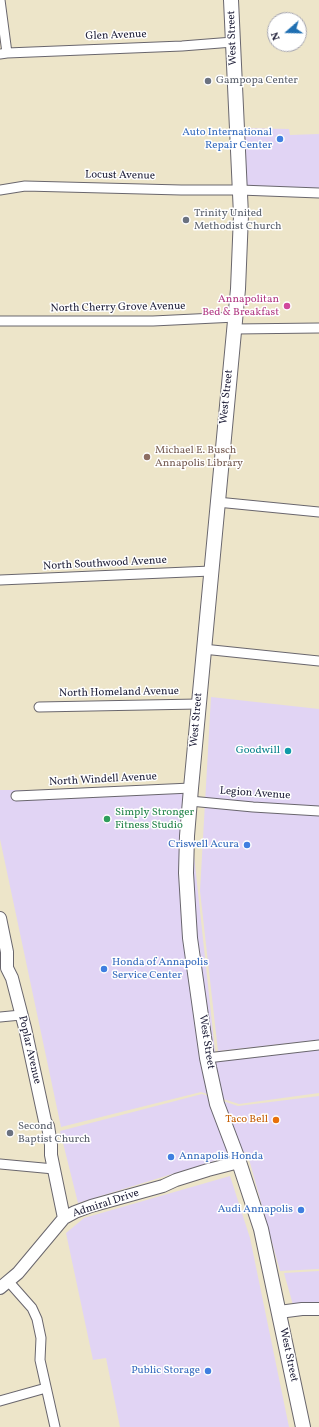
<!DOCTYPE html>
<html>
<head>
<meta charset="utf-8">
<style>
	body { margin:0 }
	#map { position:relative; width:319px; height:1427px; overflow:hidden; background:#ede5c9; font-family:Vollkorn,serif }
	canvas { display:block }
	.north { position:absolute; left:267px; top:12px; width:40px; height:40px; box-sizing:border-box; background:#fff; border:1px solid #a7a7b1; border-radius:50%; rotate:250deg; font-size:11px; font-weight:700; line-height:16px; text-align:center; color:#22223b }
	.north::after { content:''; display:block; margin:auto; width:14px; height:18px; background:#1f6fb2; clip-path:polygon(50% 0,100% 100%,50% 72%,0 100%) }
</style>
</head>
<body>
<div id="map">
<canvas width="319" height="1427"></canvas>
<div class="north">N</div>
</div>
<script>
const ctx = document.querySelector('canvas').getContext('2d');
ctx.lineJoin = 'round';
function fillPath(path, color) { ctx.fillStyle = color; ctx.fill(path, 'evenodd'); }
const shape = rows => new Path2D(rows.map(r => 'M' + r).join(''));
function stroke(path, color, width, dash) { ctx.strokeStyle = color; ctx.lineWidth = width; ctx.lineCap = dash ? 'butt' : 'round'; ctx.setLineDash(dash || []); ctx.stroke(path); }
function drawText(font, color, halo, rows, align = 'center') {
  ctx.font = font + ' Vollkorn,serif'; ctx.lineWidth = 3; ctx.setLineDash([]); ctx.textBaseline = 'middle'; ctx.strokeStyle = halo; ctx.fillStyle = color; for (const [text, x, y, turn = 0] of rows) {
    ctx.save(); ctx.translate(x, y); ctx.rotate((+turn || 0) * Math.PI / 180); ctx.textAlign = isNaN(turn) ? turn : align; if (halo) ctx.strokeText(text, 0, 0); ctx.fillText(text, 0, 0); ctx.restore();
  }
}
fillPath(shape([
	[242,128,289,129,290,135,319,134,319,189,244,187],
	[211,697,319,709,319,1040,218,1051,200,891],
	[0,790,187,790,216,1060,319,1045,319,1093,239,1104,201,1092,61,1127,0,839],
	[202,1094,238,1106,319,1096,319,1269,280,1271,247,1152,224,1158,78,1203,60,1131],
	[230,1176,250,1238,289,1427,120,1427,106,1358,93,1360,66,1233,84,1218],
	[319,1271,319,1305,293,1305,284,1273]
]), '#e1d4f4');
const street = shape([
	[0,0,7,53],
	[0,54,7,53,182,46,233,42],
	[0,190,25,186,181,190,240,190,319,193],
	[0,321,153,321,236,317],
	[235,329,319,328],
	[217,502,319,512],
	[0,580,211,571],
	[203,649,319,661],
	[39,707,198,704],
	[16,796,191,788],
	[190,801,253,807,319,811],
	[0,1017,21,1015],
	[207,1058,319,1045],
	[0,1164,54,1169],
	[9,1282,32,1308,37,1319,41,1338,40,1360,55,1427],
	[0,1401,46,1388]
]);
const secondary = shape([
	[0,918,7,952,7,968,12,978,25,1028,45,1121,48,1126,51,1145,51,1155,64,1218],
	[0,1288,18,1273,64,1218,75,1212,91,1206,163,1186,176,1180,208,1170,239,1162],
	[279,1312,302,1309,319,1309]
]);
const primary = shape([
	[231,0,241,215,238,289,191,788,187,836,186,873,190,938,207,1058,217,1104,239,1162,261,1229,303,1427]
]);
stroke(street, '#69666d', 11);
stroke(secondary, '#69666d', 14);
stroke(primary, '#69666d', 16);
stroke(street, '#fff', 9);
stroke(secondary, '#fff', 12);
stroke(primary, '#fff', 14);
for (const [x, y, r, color] of [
	[208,81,4,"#6b7280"],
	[280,139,4,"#3f7fe0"],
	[186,220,4,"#6b7280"],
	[287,306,4,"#d1479c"],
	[147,457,4,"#8d6e63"],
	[288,751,4,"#0f9aa8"],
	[107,819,4,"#2e9e5b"],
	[247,845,4,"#3f7fe0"],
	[104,969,4,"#3f7fe0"],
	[276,1120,4,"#e8710a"],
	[10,1133,4,"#6b7280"],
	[171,1157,4,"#3f7fe0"],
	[301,1210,4,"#3f7fe0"],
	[208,1371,4,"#3f7fe0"]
]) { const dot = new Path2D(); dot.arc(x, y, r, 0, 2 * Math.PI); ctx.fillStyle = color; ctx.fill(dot); stroke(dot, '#fff', 1.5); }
drawText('11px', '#22223b', '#fff', [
	["Glen Avenue",116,36,-2],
	["West Street",233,38,-92],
	["Locust Avenue",120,176,1],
	["North Cherry Grove Avenue",118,308,-1],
	["West Street",227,397,-84],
	["North Southwood Avenue",105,564,-3],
	["North Homeland Avenue",119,693,-1],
	["West Street",197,720,-85],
	["North Windell Avenue",103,780,-3],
	["Legion Avenue",255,794,4],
	["West Street",206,1042,81],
	["Poplar Avenue",29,1050,77],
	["Admiral Drive",106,1204,-18],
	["West Street",288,1355,78]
]);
drawText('11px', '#5b616d', '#fff', [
	["Gampopa Center",216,81],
	["Trinity United",194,214],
	["Methodist Church",194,227],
	["Second",18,1127],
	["Baptist Church",18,1140]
], 'left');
drawText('11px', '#366cbe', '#fff', [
	["Auto International",272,133],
	["Repair Center",272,146],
	["Criswell Acura",239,845],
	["Honda of Annapolis",112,963,"left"],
	["Service Center",112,976,"left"],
	["Annapolis Honda",179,1157,"left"],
	["Audi Annapolis",293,1210],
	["Public Storage",200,1371]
], 'right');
drawText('11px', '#b23c85', '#fff', [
	["Annapolitan",279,300],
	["Bed & Breakfast",279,313]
], 'right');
drawText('11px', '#785e54', '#fff', [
	["Michael E. Busch",155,451],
	["Annapolis Library",155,464]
], 'left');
drawText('11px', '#0d838f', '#fff', [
	["Goodwill",280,751]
], 'right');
drawText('11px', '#27864d', '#fff', [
	["Simply Stronger",115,813],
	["Fitness Studio",115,826]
], 'left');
drawText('11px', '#c56008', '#fff', [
	["Taco Bell",268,1120]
], 'right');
</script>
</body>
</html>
